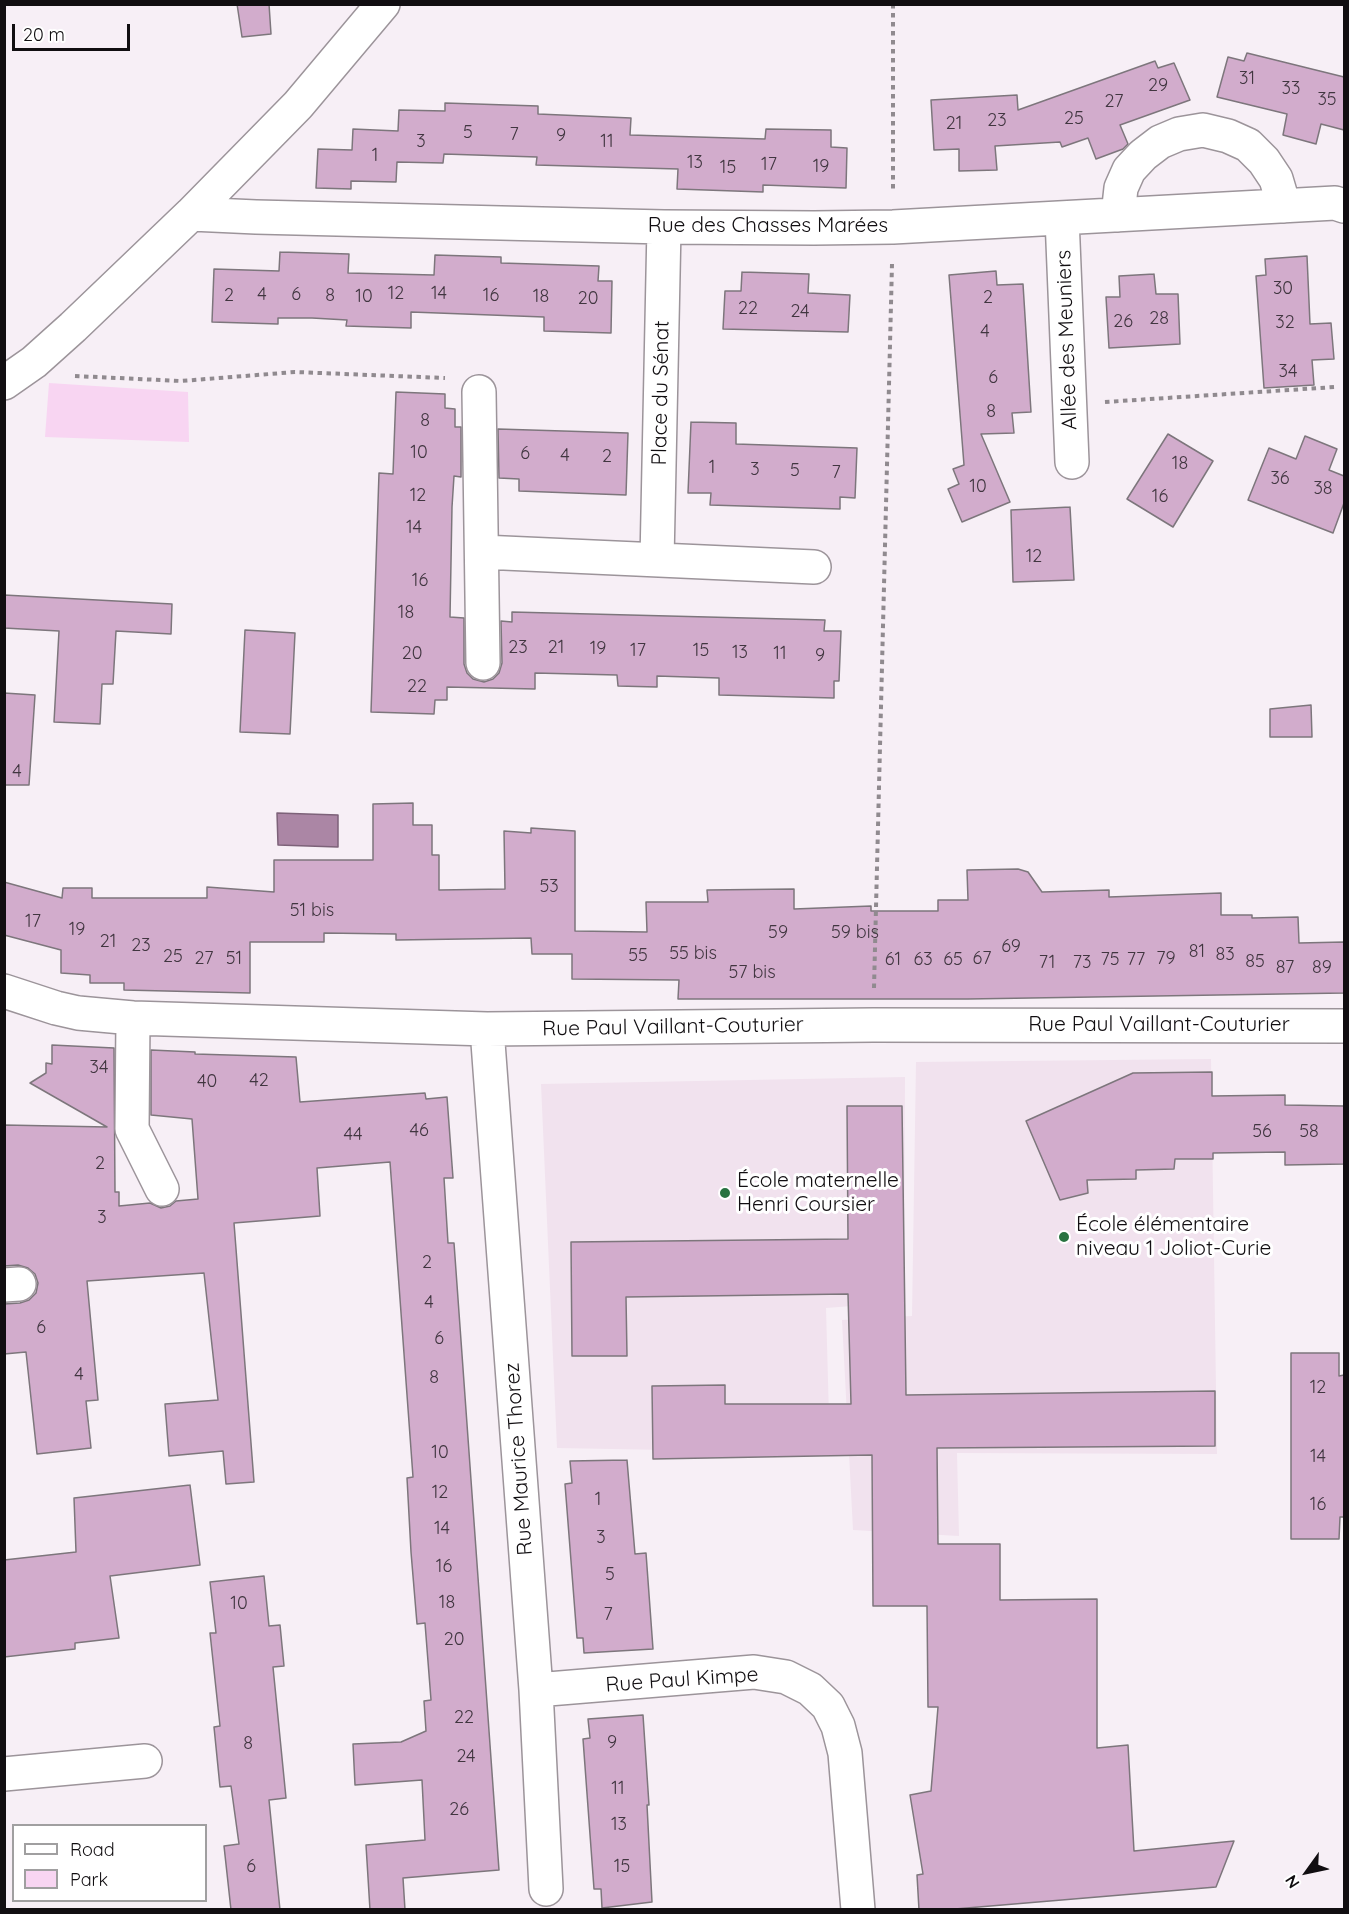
<!DOCTYPE html>
<html>
<head>
<meta charset="utf-8">
<style>
	body { margin:0 }
	#map { position:relative; width:1349px; height:1914px; overflow:hidden; background:#f7eff6; font-family:Quicksand,sans-serif }
	canvas { display:block }
	.frame { position:absolute; inset:0; border:6px solid #110e11; pointer-events:none }
	.legend { position:absolute; left:12px; top:1824px; width:195px; height:78px; box-sizing:border-box; background:#fff; border:2px solid #a09fa0; margin:0; padding:8px 10px; list-style:none; font-size:18px; color:#110e11 }
	.legend li { display:flex; align-items:center; gap:12px; height:30px }
	.legend b { width:30px; border:2px solid #a09fa0 }
	.north { position:absolute; left:1277px; top:1842px; width:60px; height:60px; -webkit-text-stroke:4px #fff; paint-order:stroke; rotate:237deg; font-size:16px; font-weight:700; line-height:24px; text-align:center; color:#110e11 }
	.north::after { content:''; display:block; margin:auto; width:21px; height:27px; background:#110e11; clip-path:polygon(50% 0,100% 100%,50% 72%,0 100%) }
	.scale { position:absolute; left:12px; top:24px; width:118px; height:27px; box-sizing:border-box; border:3px solid #110e11; border-top:0; padding-left:8px; font-size:18px; line-height:21px; white-space:nowrap; color:#110e11; -webkit-text-stroke:4px #fff; paint-order:stroke }
</style>
</head>
<body>
<div id="map">
<canvas width="1349" height="1914"></canvas>
<div class="frame"></div>
<ul class="legend">
<li><b style="height:8px;background:#fff"></b>Road</li>
<li><b style="height:16px;background:#f8d5f2"></b>Park</li>
</ul>
<div class="north">N</div>
<div class="scale">20 m</div>
</div>
<script>
const ctx = document.querySelector('canvas').getContext('2d');
ctx.lineJoin = 'round';
function fillPath(path, color) { ctx.fillStyle = color; ctx.fill(path, 'evenodd'); }
const shape = rows => new Path2D(rows.map(r => 'M' + r).join(''));
function stroke(path, color, width, dash) { ctx.strokeStyle = color; ctx.lineWidth = width; ctx.lineCap = dash ? 'butt' : 'round'; ctx.setLineDash(dash || []); ctx.stroke(path); }
function drawText(font, color, halo, rows, align = 'center') {
  ctx.font = font + ' Quicksand,sans-serif'; ctx.lineWidth = 6; ctx.setLineDash([]); ctx.textBaseline = 'middle'; ctx.strokeStyle = halo; ctx.fillStyle = color; for (const [text, x, y, turn = 0] of rows) {
    ctx.save(); ctx.translate(x, y); ctx.rotate((+turn || 0) * Math.PI / 180); ctx.textAlign = isNaN(turn) ? turn : align; if (halo) ctx.strokeText(text, 0, 0); ctx.fillText(text, 0, 0); ctx.restore();
  }
}
fillPath(shape([
	[1211,1059,1217,1454,957,1453,959,1536,853,1530,842,1320,912,1316,916,1062],
	[905,1077,904,1302,826,1308,830,1453,557,1448,541,1084]
]), '#f1e2ee');
fillPath(shape([
	[49,383,188,392,189,442,45,437]
]), '#f8d5f2');
const water = shape([
	[277,813,338,815,338,847,278,845,277,813]
]);
fillPath(water, '#ab86a5');
stroke(water, '#7d6279', 1.5);
const building = shape([
	[237,4,269,4,271,34,242,37,237,4],
	[1247,53,1344,77,1344,130,1321,124,1316,144,1283,135,1287,114,1217,97,1228,57,1244,61,1247,53],
	[1155,61,1158,68,1174,63,1190,100,1120,125,1128,144,1123,149,1096,159,1088,138,1062,147,1060,142,995,146,997,170,959,171,959,149,934,150,931,100,1017,95,1018,110,1155,61],
	[445,103,538,106,538,114,631,118,630,135,765,139,766,129,831,130,831,147,847,148,846,188,763,185,763,192,677,189,678,169,536,165,537,157,444,154,443,163,397,162,396,182,351,181,351,189,316,188,318,149,352,150,353,129,398,131,399,110,445,111,445,103],
	[280,252,349,254,348,273,434,275,435,255,501,257,501,263,599,266,598,281,612,281,611,333,544,331,544,317,411,312,411,328,346,326,347,320,312,318,278,318,278,324,212,322,214,269,279,271,280,252],
	[1307,256,1310,324,1331,323,1334,359,1312,360,1314,385,1264,388,1256,276,1266,275,1265,259,1307,256],
	[996,271,997,285,1023,284,1031,412,1012,413,1014,433,981,434,1010,502,962,522,948,489,959,484,953,469,964,465,949,275,996,271],
	[742,272,809,274,808,293,850,295,848,332,723,329,725,291,741,291,742,272],
	[1154,274,1156,294,1178,294,1180,344,1109,348,1106,297,1120,297,1119,276,1154,274],
	[396,392,445,394,445,408,455,409,455,427,461,427,461,477,454,476,452,507,450,617,464,618,464,664,467,673,473,679,484,682,493,679,499,673,502,663,501,621,512,622,512,612,825,620,824,631,841,631,839,681,834,681,834,698,719,695,719,678,657,676,657,687,618,686,617,675,535,673,535,689,447,687,447,700,435,700,434,714,371,712,379,473,393,474,396,392],
	[691,422,736,423,736,444,857,448,855,498,840,497,840,509,710,505,711,493,688,493,691,422],
	[498,429,628,433,626,495,519,491,519,479,499,478,498,429],
	[1168,434,1213,461,1173,527,1127,499,1168,434],
	[1305,436,1337,449,1329,470,1344,476,1344,503,1333,533,1248,500,1269,448,1296,459,1305,436],
	[1070,507,1074,580,1013,582,1011,510,1070,507],
	[4,595,172,604,171,634,116,631,113,684,102,684,100,724,54,722,59,631,4,628,4,595],
	[245,630,295,633,290,734,240,732,245,630],
	[4,693,35,695,29,785,4,785,4,693],
	[1311,705,1312,737,1270,737,1270,709,1311,705],
	[413,803,413,825,432,825,432,855,439,855,439,890,505,889,504,831,531,833,531,828,575,831,575,931,647,932,646,902,708,902,707,890,794,889,794,909,871,906,871,911,938,911,938,900,968,900,967,870,1018,869,1028,872,1042,892,1109,890,1109,897,1221,893,1221,915,1252,915,1252,918,1298,917,1299,943,1344,942,1344,993,968,999,678,999,679,980,572,979,572,954,532,954,531,938,396,940,396,934,324,933,324,942,250,942,250,993,124,990,124,983,90,983,90,975,61,973,61,950,4,935,4,882,62,898,63,888,92,888,92,898,207,898,207,887,274,892,274,860,373,860,373,804,413,803],
	[52,1045,114,1048,115,1192,119,1192,119,1206,150,1203,161,1208,170,1206,176,1201,198,1199,192,1119,151,1115,151,1050,195,1052,195,1054,296,1057,300,1102,425,1093,426,1099,447,1097,453,1178,444,1178,448,1243,454,1243,499,1870,403,1878,405,1910,370,1910,366,1845,425,1840,422,1780,355,1785,353,1744,401,1742,426,1731,424,1701,431,1700,425,1623,417,1624,411,1552,407,1478,413,1477,390,1162,317,1168,320,1216,234,1223,254,1482,226,1484,223,1451,169,1456,165,1404,218,1400,204,1273,87,1281,98,1400,86,1401,91,1448,37,1454,26,1352,4,1354,4,1304,20,1303,29,1300,36,1293,38,1283,35,1274,28,1268,18,1265,4,1266,4,1125,107,1127,30,1083,46,1073,46,1063,52,1064,52,1045],
	[1212,1072,1212,1096,1285,1095,1285,1105,1344,1106,1344,1164,1285,1165,1285,1152,1213,1153,1213,1159,1175,1159,1174,1169,1136,1170,1136,1179,1087,1180,1088,1193,1060,1200,1026,1121,1133,1073,1212,1072],
	[847,1106,902,1106,906,1395,1215,1391,1215,1446,937,1448,938,1544,1000,1544,1000,1600,1097,1599,1097,1748,1128,1745,1134,1851,1234,1841,1216,1887,943,1910,919,1910,917,1875,923,1874,910,1795,931,1791,938,1707,928,1707,927,1606,873,1606,872,1455,653,1459,652,1386,725,1385,725,1404,851,1404,848,1294,626,1297,627,1356,572,1356,571,1242,848,1239,847,1106],
	[1291,1353,1339,1353,1339,1376,1344,1375,1344,1517,1340,1517,1339,1539,1291,1539,1291,1353],
	[627,1460,635,1554,646,1553,653,1649,584,1653,583,1638,577,1638,565,1484,572,1483,570,1461,627,1460],
	[190,1485,200,1565,110,1576,119,1638,75,1643,75,1649,4,1657,4,1560,76,1552,74,1498,190,1485],
	[264,1576,269,1626,280,1625,284,1666,273,1667,286,1798,269,1800,280,1910,231,1910,224,1846,239,1844,231,1786,220,1787,214,1727,220,1726,210,1633,216,1633,210,1582,264,1576],
	[643,1715,649,1805,647,1805,652,1902,602,1908,601,1889,594,1889,583,1739,590,1738,588,1719,643,1715]
]);
fillPath(building, '#d2accc');
stroke(building, '#7d767c', 1.5);
const minor = shape([
	[191,214,256,217,664,227,814,228,893,227,1335,203,1344,206],
	[1118,215,1121,188,1129,170,1143,155,1160,142,1179,134,1203,130,1228,136,1248,145,1264,161,1276,179,1284,206],
	[1062,218,1072,462],
	[4,383,34,362,73,327,191,214,298,105,383,4],
	[479,392,483,663],
	[482,552,814,567],
	[657,560,664,227],
	[4,991,56,1008,78,1013,133,1018,487,1029,873,1025,1344,1026],
	[133,1018,132,1129,162,1189],
	[487,1029,536,1690,546,1889],
	[4,1285,19,1284],
	[536,1690,754,1672,786,1677,810,1689,828,1706,838,1726,845,1753,858,1910],
	[4,1774,145,1761]
]);
stroke(minor, '#9c949a', 36);
stroke(shape([
	[893,4,893,190],
	[75,376,181,381,295,372,445,378],
	[1105,402,1335,387],
	[874,988,892,264]
]), '#908a8f', 4, [4.5, 4.5]);
stroke(minor, '#fff', 33);
for (const [x, y, r, color] of [
	[725,1193,6,"#287240"],
	[1064,1237,6,"#287240"]
]) { const dot = new Path2D(); dot.arc(x, y, r, 0, 2 * Math.PI); ctx.fillStyle = color; ctx.fill(dot); stroke(dot, '#fff', 2); }
drawText('18px', '#413640', null, [
	["31",1247,79],
	["29",1158,86],
	["33",1291,89],
	["35",1327,100],
	["27",1114,102],
	["25",1074,119],
	["23",997,121],
	["21",954,124],
	["5",468,133],
	["7",514,135],
	["9",561,136],
	["3",421,142],
	["11",607,142],
	["1",375,156],
	["13",695,163],
	["17",769,165],
	["19",821,167],
	["15",728,168],
	["30",1283,289],
	["12",396,294],
	["14",439,294],
	["4",262,295],
	["6",296,295],
	["2",229,296],
	["8",330,296],
	["16",491,296],
	["10",364,297],
	["18",541,297],
	["2",988,298],
	["20",588,299],
	["22",748,309],
	["24",800,312],
	["28",1159,319],
	["26",1123,322],
	["32",1285,323],
	["4",985,332],
	["34",1288,372],
	["6",993,378],
	["8",991,412],
	["8",425,421],
	["10",419,453],
	["6",525,454],
	["4",565,456],
	["2",607,457],
	["18",1180,464],
	["1",712,468],
	["3",755,470],
	["5",795,471],
	["7",836,473],
	["36",1280,479],
	["10",978,487],
	["38",1323,489],
	["12",418,496],
	["16",1160,497],
	["14",414,528],
	["12",1034,557],
	["16",420,581],
	["18",406,613],
	["23",518,648],
	["21",556,648],
	["19",598,649],
	["17",638,651],
	["15",701,651],
	["13",740,653],
	["20",412,654],
	["11",780,654],
	["9",820,656],
	["22",417,687],
	["4",17,772],
	["53",549,887],
	["51 bis",312,911],
	["17",33,922],
	["19",77,930],
	["59",778,933],
	["59 bis",855,933],
	["21",108,942],
	["23",141,946],
	["69",1011,947],
	["81",1197,952],
	["55 bis",693,954],
	["83",1225,955],
	["55",638,956],
	["25",173,957],
	["27",204,959],
	["51",234,959],
	["67",982,959],
	["79",1166,959],
	["61",893,960],
	["63",923,960],
	["65",953,960],
	["75",1110,960],
	["77",1136,960],
	["85",1255,962],
	["71",1047,963],
	["73",1082,963],
	["87",1285,968],
	["89",1322,968],
	["57 bis",752,973],
	["34",99,1068],
	["42",259,1081],
	["40",207,1082],
	["46",419,1131],
	["56",1262,1132],
	["58",1309,1132],
	["44",353,1135],
	["2",100,1164],
	["3",102,1218],
	["2",427,1263],
	["4",429,1303],
	["6",41,1328],
	["6",439,1339],
	["4",79,1375],
	["8",434,1378],
	["12",1318,1388],
	["10",440,1453],
	["14",1318,1457],
	["12",440,1493],
	["1",598,1500],
	["16",1318,1505],
	["14",442,1529],
	["3",601,1538],
	["16",444,1567],
	["5",610,1575],
	["18",447,1603],
	["10",239,1604],
	["7",608,1615],
	["20",454,1640],
	["22",464,1718],
	["9",612,1743],
	["8",248,1744],
	["24",466,1757],
	["11",618,1789],
	["26",459,1810],
	["13",619,1825],
	["6",251,1867],
	["15",622,1867]
]);
drawText('21px', '#110e11', '#fff', [
	["Rue des Chasses Marées",768,226],
	["Allée des Meuniers",1067,340,-92],
	["Place du Sénat",661,393,-89],
	["Rue Paul Vaillant-Couturier",1159,1025],
	["Rue Paul Vaillant-Couturier",673,1027,-1],
	["Rue Maurice Thorez",519,1459,-94],
	["Rue Paul Kimpe",682,1680,-4]
]);
drawText('21px', '#110e11', '#fff', [
	["École maternelle",737,1181],
	["Henri Coursier",737,1205],
	["École élémentaire",1076,1225],
	["niveau 1 Joliot-Curie",1076,1249]
], 'left');
</script>
</body>
</html>
